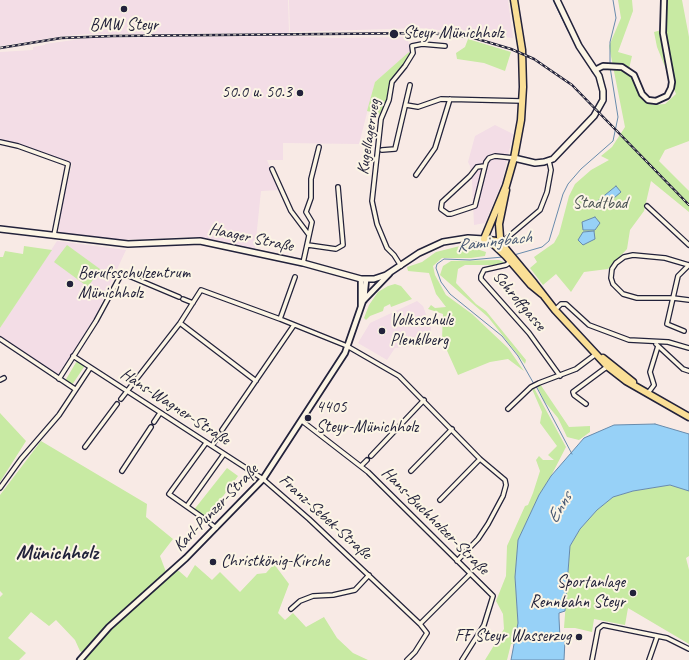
<!DOCTYPE html>
<meta charset="utf-8">
<style>
body{margin:0}
canvas{display:block;background:#f8eae5}
</style>
<canvas width="689" height="660"></canvas>
<script>
const context = document.querySelector('canvas').getContext('2d');
context.lineJoin = 'round';
function paint(path, color) {
  context.fillStyle = color;
  context.fill(path, 'evenodd');
}
function poly(rows) {
  const path = new Path2D();
  for (const r of rows) {
    path.moveTo(r[0], r[1]);
    for (let i = 2; i < r.length; i += 2) path.lineTo(r[i], r[i + 1]);
  }
  return path;
}
function trace(path, color, width, dash) {
  context.strokeStyle = color;
  context.lineWidth = width;
  context.lineCap = dash ? 'butt' : 'round';
  context.setLineDash(dash || []);
  context.stroke(path);
}
function label(font, color, halo, rows, align = 'center') {
  context.font = font + ' Caveat,sans-serif';
  context.lineWidth = 4;
  context.setLineDash([]);
  context.textBaseline = 'middle';
  context.strokeStyle = halo;
  context.fillStyle = color;
  for (const [text, x, y, turn = 0] of rows) {
    context.save();
    context.translate(x, y);
    context.rotate((+turn || 0) * Math.PI / 180);
    context.textAlign = isNaN(turn) ? turn : align;
    if (halo) context.strokeText(text, 0, 0);
    context.fillText(text, 0, 0);
    context.restore();
  }
}
paint(poly([
 [0,0,288,0,289,33,89,34,64,36,0,46],
 [289,0,508,0,513,38,421,28,290,32],
 [289,36,335,38,407,37,411,51,375,82,359,144,283,143,283,160,267,160,279,190,261,191,255,249,204,238,186,237,120,240,61,233,58,229,60,213,72,164,28,147,0,140,0,52,33,50,33,47,45,45,45,44,88,38],
 [495,125,513,134,502,182,485,223,474,225,472,181,470,166,468,162,475,136],
 [57,241,126,250,95,317,58,375,0,336,0,328],
 [417,301,423,306,431,328,431,344,395,348,387,360,358,343,370,323]
]), '#f3dde6');
paint(poly([
 [618,0,632,0,633,11,618,52,632,56,628,73,636,80,640,94,653,105,665,104,676,94,657,47,654,32,665,29,664,0,682,0,689,37,689,141,665,150,659,161,689,191,689,212,651,181,644,211,630,230,627,249,608,269,584,272,571,292,556,274,543,285,530,268,537,262,534,257,554,243,559,234,569,196,575,184,591,170,609,160,601,156,612,147,625,127,609,46,621,18],
 [468,39,511,52,505,71,484,63,457,59,456,53,465,47],
 [409,52,411,53,405,64,391,80,388,98,382,115,367,111,375,82],
 [67,245,100,269,88,287,54,262],
 [464,245,486,252,485,256,471,258,442,258,433,266,435,275,446,295,472,314,508,348,524,371,508,359,490,362,458,375,444,344,444,339,442,339,443,314,428,309,431,305,435,308,446,307,436,294,429,273,408,271,407,267,422,262,436,252],
 [24,246,52,250,0,328,0,257,3,257,5,251,23,254],
 [499,260,506,263,497,265,465,265,458,269,456,283,476,304,486,311,526,360,525,364,488,317,440,275,443,266,451,261],
 [395,284,401,286,412,299,391,307,390,304,384,307,383,311,370,316,366,320,364,318,369,305,378,292,388,286],
 [78,359,86,364,72,385,65,381],
 [540,384,569,427,590,426,590,432,579,440,567,437,558,418,544,401,537,386],
 [534,388,566,447,551,476,539,495,518,540,515,578,518,623,514,644,511,644,507,660,485,660,504,629,503,614,496,601,506,576,507,546,525,506,528,505,533,493,540,471,536,460,539,456,543,460,554,460,548,455,557,446,540,423,542,412,532,389],
 [0,413,26,441,0,482],
 [41,441,147,504,146,517,173,539,160,556,166,572,179,571,187,578,195,565,212,580,220,572,240,592,257,574,266,573,274,564,289,584,278,613,285,620,293,613,306,627,324,617,337,638,353,653,368,660,83,660,86,656,80,651,75,640,56,620,49,626,31,612,8,638,26,653,19,660,0,660,0,597,3,594,0,591,0,495],
 [227,468,238,476,207,518,193,511],
 [670,485,689,491,689,556,686,558,689,570,689,644,628,608,625,625,594,619,592,632,575,628,564,628,570,546,580,529,597,510,613,497,633,491]
]), '#c8eaa3');
const water = poly([
 [616,186,621,192,600,210,594,204,616,186],
 [595,217,600,223,595,230,583,230,582,222,595,217],
 [594,231,595,239,583,245,578,240,583,232,594,231],
 [655,424,689,434,689,491,670,485,633,491,613,497,597,510,580,529,570,546,565,611,559,613,559,618,560,638,565,640,564,660,511,660,518,623,515,577,518,540,539,495,551,476,584,438,614,425,655,424]
]);
paint(water, '#97d1f7');
trace(water, '#688bac', 1);
trace(poly([
 [553,0,568,31],
 [610,64,610,42,616,18,613,0],
 [514,255,542,247,549,241,563,194,568,184,581,169,613,141,618,117,610,67],
 [503,257,470,260,444,259,437,264,436,268,441,282,450,294,502,336,518,356,534,384],
 [536,386,572,454]
]), '#688bac', 1);
const minor = poly([
 [406,105,418,107,441,99,522,101],
 [0,142,18,146,68,164,54,235],
 [382,150,395,149,410,85],
 [484,166,477,167,470,176,442,202,441,209,448,214,451,214,475,206,486,162,489,158,495,156,514,158],
 [272,169,291,211,309,235],
 [416,175,435,148,450,99],
 [647,206,689,245],
 [508,237,540,210,547,192,551,170,549,161],
 [308,245,336,249,343,245,338,187],
 [512,261,506,265,484,270,481,276,481,279,529,333,560,376],
 [303,263,312,222,306,212,311,198,311,179,319,147],
 [689,265,665,258,633,255,624,257,616,263,612,269,611,278,613,284,623,294,637,298,673,298,689,300],
 [401,266,394,255,387,248,377,224,372,201,381,119,389,100,392,82,405,66,413,53,412,46,422,44,445,46],
 [183,299,193,303],
 [555,310,561,304,566,304,589,325,629,340,668,342,689,348],
 [280,319,295,277],
 [180,323,256,381],
 [684,331,667,324,678,276,689,265],
 [0,339,75,389],
 [656,344,683,369,689,371],
 [73,356,263,479,309,519,420,624,427,633,415,652,407,660],
 [59,379,96,321,122,273,179,297],
 [0,380,4,378],
 [648,393,654,385,650,372,658,346],
 [121,399,180,323,201,290,280,319,347,346,399,376,480,459,505,480,506,485,503,496,488,524,478,539,457,561],
 [586,404,574,395,573,392,608,366],
 [508,409,531,387,539,383,576,369,596,354],
 [302,421,368,472,493,596,484,625,462,660],
 [154,422,160,413],
 [222,430,294,325],
 [212,446,218,436],
 [85,447,117,404],
 [371,456,424,400],
 [361,466,367,460],
 [122,471,151,427],
 [411,471,452,429],
 [0,488,21,459,59,415,90,368],
 [440,500,480,459],
 [187,506,224,454],
 [206,520,169,494,206,443],
 [211,524,216,528],
 [291,609,300,601,313,596,333,595,355,590,369,575],
 [420,624,470,574],
 [592,660,598,629,603,625,667,638,689,649],
 [649,660,657,637]
]);
const tertiary = poly([
 [595,70,603,66,622,67,634,75,642,94,648,100,656,101,667,96,671,88,672,82,663,33,664,0],
 [364,300,366,280],
 [361,306,361,279],
 [80,660,109,627,186,558,263,479,345,353,363,301,389,274]
]);
const secondary = poly([
 [514,158,535,163,544,162,553,159,594,116,603,100,603,91,599,76,579,46,557,0],
 [0,229,128,244,200,241,303,263,361,279,374,279,386,275,419,253,443,242,468,238,484,239]
]);
const primary = poly([
 [514,0,522,50,523,87,521,120,514,158,506,186,484,239,489,240,506,256,531,285,542,294],
 [489,240,496,241,504,247,534,283,555,310,608,367,626,381,689,417],
 [504,247,500,237,499,224,506,190],
 [603,358,633,382]
]);
trace(minor, '#22223b', 6);
trace(tertiary, '#22223b', 8);
trace(secondary, '#22223b', 8);
trace(primary, '#22223b', 9);
trace(minor, '#fcf5e5', 3.5);
trace(tertiary, '#fcf5e5', 4.5);
trace(secondary, '#fcf5e5', 5);
trace(primary, '#fadf96', 6);
const rail = poly([
 [0,48,61,38,113,36,430,33,474,38,511,49,534,59,572,85,689,205]
]);
trace(rail, '#22223b', 2.5);
trace(rail, '#fcf5e5', 1, [3]);
for (const [x, y, r, color] of [
 [124,9,4,"#22223b"],
 [394,34,5,"#22223b"],
 [300,93,4,"#22223b"],
 [70,284,4,"#22223b"],
 [382,331,4,"#22223b"],
 [308,418,4,"#22223b"],
 [213,562,4,"#22223b"],
 [633,593,4,"#22223b"],
 [579,637,4,"#22223b"]
]) {
  const dot = new Path2D();
  dot.arc(x, y, r, 0, 2 * Math.PI);
  context.fillStyle = color;
  context.fill(dot);
  trace(dot, '#fcf5e5', 1.5);
}
label('17px', '#22223b', '#fcf5e5', [
 ["BMW Steyr",124,26,"center"],
 ["Steyr Münichholz",403,34],
 ["50.0 u. 50.3",292,93,"right"],
 ["Berufsschulzentrum",78,274],
 ["Münichholz",78,294],
 ["Volksschule",390,321],
 ["Plenklberg",390,341],
 ["4405",316,408],
 ["Steyr-Münichholz",316,428],
 ["Christkönig-Kirche",221,562],
 ["Sportanlage",625,583,"right"],
 ["Rennbahn Steyr",625,603,"right"],
 ["FF Steyr Wasserzug",571,637,"right"]
], 'left');
label('17px', '#22223b', '#fcf5e5', [
 ["Kugellagerweg",369,137,-81],
 ["Haager Straße",251,238,12],
 ["Schroffgasse",519,301,50],
 ["Hans-Wagner-Straße",175,407,33],
 ["Karl-Punzer-Straße",216,508,-46],
 ["Franz-Sebek-Straße",325,517,42],
 ["Hans-Buchholzer-Straße",435,521,45]
]);
label('17px', '#4c5455', '#fcf5e5', [
 ["Stadtbad",600,204]
]);
label('italic 18px', '#455773', '#fcf5e5', [
 ["Ramingbach",494,242,-7],
 ["Enns",560,508,-60]
]);
label('bold 21px', '#22223b', '#fcf5e5', [
 ["Münichholz",57,553]
]);
</script>
